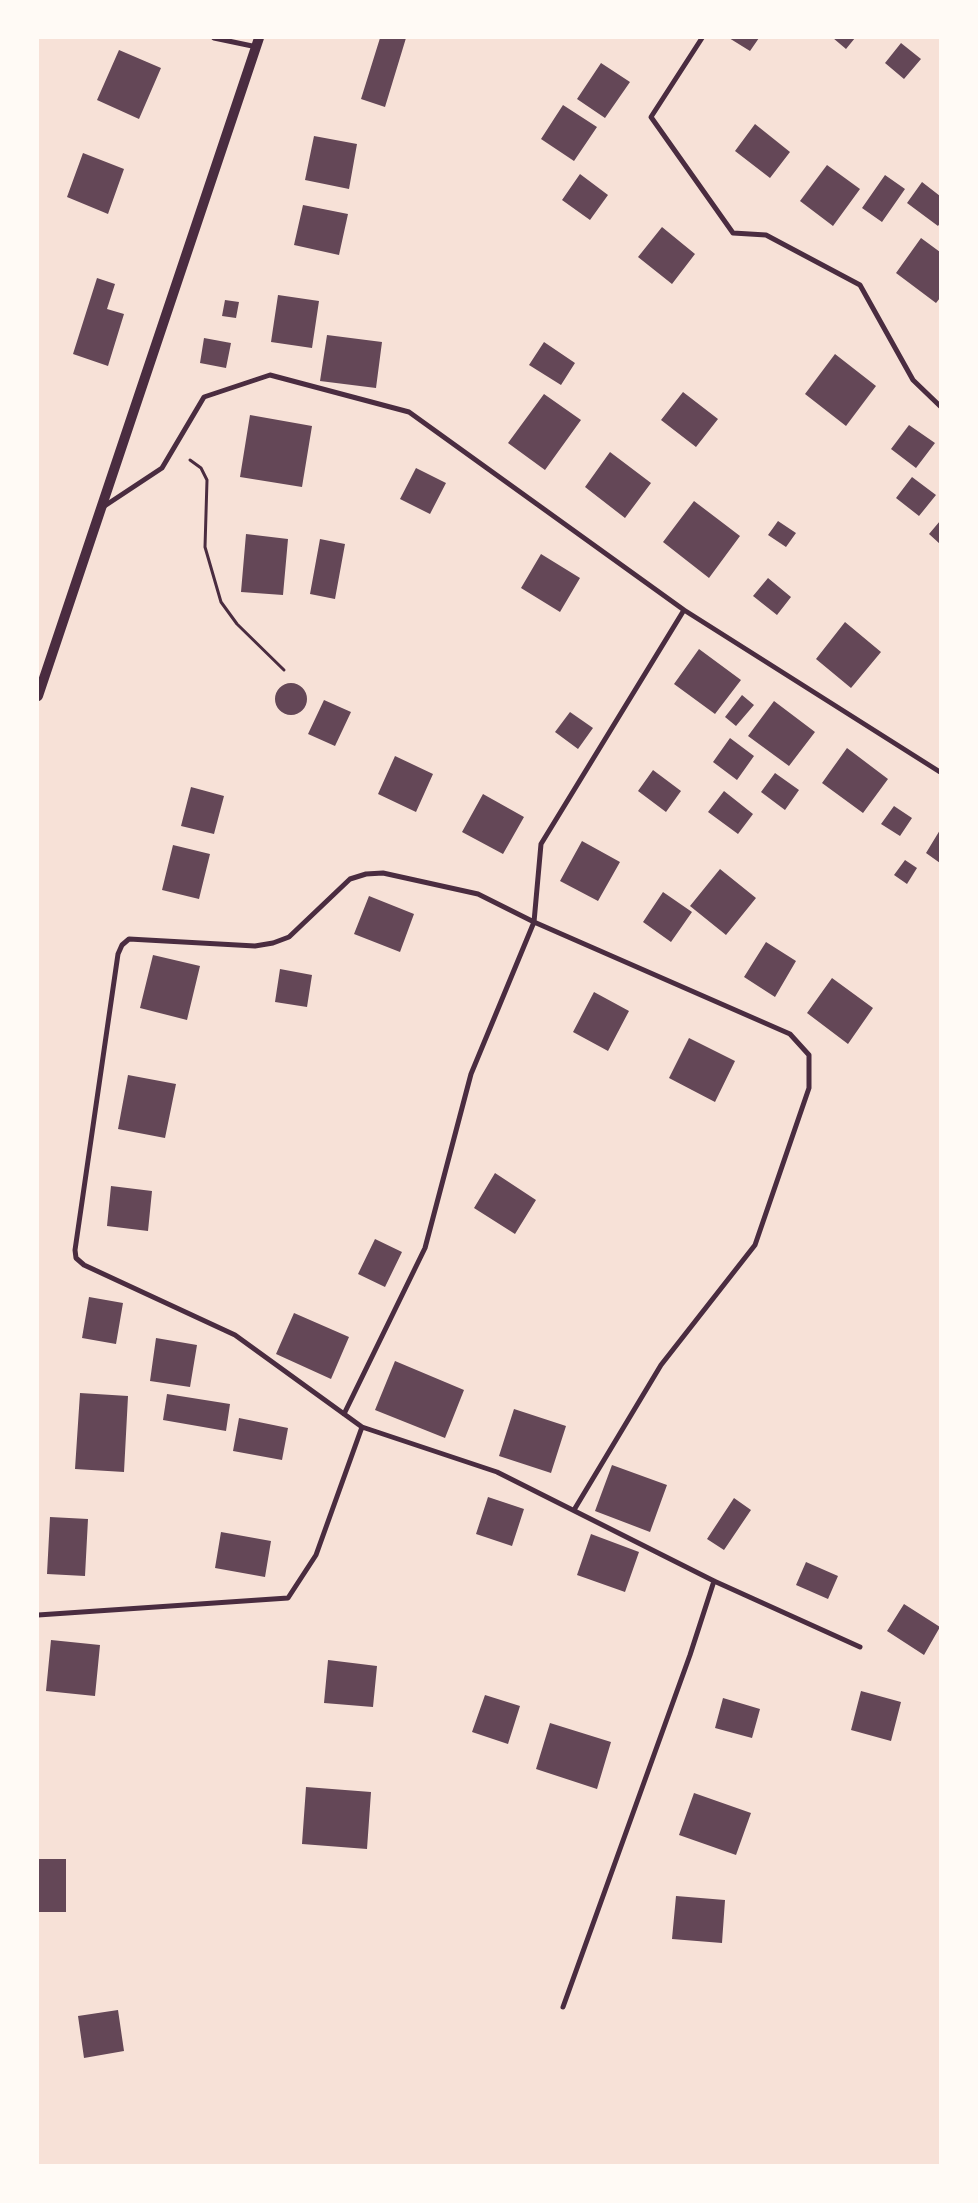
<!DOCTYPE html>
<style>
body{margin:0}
#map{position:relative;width:978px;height:2203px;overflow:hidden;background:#f7e1d7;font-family:Quicksand,sans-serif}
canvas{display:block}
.frame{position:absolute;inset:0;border:39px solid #fffaf5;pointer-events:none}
</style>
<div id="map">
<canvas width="978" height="2203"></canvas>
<div class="frame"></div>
</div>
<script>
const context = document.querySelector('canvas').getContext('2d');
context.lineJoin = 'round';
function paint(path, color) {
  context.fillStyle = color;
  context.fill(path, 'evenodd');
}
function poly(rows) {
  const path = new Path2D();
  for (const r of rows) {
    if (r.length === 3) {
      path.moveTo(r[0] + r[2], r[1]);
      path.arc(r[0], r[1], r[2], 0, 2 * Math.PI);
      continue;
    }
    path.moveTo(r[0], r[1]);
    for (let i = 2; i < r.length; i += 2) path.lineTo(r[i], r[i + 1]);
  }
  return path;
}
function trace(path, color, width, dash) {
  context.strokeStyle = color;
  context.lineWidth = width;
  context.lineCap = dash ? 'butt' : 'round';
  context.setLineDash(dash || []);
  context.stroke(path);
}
paint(poly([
 [380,38,406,38,385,107,361,99],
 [729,38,759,38,750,51],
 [833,38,855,38,846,49],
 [901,43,921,59,904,79,885,63],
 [119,50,161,68,139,119,97,100],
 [601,63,630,82,605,118,577,99],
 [563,105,597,127,574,161,541,139],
 [755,124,790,152,770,178,735,151],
 [314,136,357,144,349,189,305,180],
 [83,153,124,169,108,214,67,197],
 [827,165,860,189,833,226,800,201],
 [580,174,608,195,590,220,562,200],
 [885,175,905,189,882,222,862,208],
 [922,182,940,196,940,223,938,226,907,203],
 [303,205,348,214,339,255,294,245],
 [662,227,695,254,672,284,638,257],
 [921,238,940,252,940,298,936,303,896,273],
 [97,278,115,284,107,309,124,314,108,366,73,354],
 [278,295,319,301,312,348,271,342],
 [225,300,239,302,236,318,222,316],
 [327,335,382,342,376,388,320,381],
 [204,338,231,343,226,368,200,363],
 [544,342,575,363,561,385,529,365],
 [835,354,876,386,846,426,805,394],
 [683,392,718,419,696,447,661,420],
 [544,394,581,420,545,470,508,443],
 [250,415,312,426,302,487,240,477],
 [909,425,935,443,916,468,891,449],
 [610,452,651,483,625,518,585,487],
 [416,468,446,483,430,514,400,499],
 [912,477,936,495,919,516,896,498],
 [694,501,740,536,709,578,663,542],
 [778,521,796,533,786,547,768,535],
 [940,521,940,544,929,534],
 [246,534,288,539,283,595,241,592],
 [320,539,345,544,335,599,310,594],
 [541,554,580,578,560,612,521,588],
 [768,578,791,597,777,615,753,596],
 [845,622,881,652,851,688,816,659],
 [699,649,741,680,715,714,674,684],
 [291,699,16],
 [742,695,754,705,736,726,725,717],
 [324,700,351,712,335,746,308,734],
 [774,701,815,732,789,766,748,736],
 [570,712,593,728,578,749,555,732],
 [730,738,754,756,737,780,713,762],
 [847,748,888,779,863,813,822,783],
 [395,756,433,774,416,812,378,794],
 [653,770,681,791,666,812,638,791],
 [775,773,799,790,785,810,761,792],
 [191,787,224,796,214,834,181,826],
 [724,791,753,814,738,834,708,812],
 [483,794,524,817,503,854,462,832],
 [894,806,912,818,900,836,881,824],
 [940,830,940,863,926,853],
 [582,841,620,862,598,901,560,881],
 [173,845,210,854,199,899,162,890],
 [905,860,917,868,907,884,894,875],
 [720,869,756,898,726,935,690,906],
 [663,892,692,912,671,942,643,922],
 [369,896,414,914,400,952,354,934],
 [766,942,796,961,775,997,744,977],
 [153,955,200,966,187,1020,140,1008],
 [280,969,312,975,307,1007,275,1002],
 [832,978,873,1008,848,1044,807,1013],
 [594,992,629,1011,608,1051,573,1032],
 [689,1038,735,1061,715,1102,669,1078],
 [128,1075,176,1084,165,1138,118,1129],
 [495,1173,536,1200,515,1234,474,1208],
 [111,1186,152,1191,148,1231,107,1226],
 [375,1239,402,1252,385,1287,358,1274],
 [89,1297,123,1303,116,1344,82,1338],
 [294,1313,349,1337,331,1379,276,1354],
 [156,1338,197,1345,190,1387,150,1381],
 [395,1361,464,1390,445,1438,375,1410],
 [80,1393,128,1396,124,1472,75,1469],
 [167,1394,230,1404,226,1431,163,1420],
 [514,1409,566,1426,551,1473,499,1456],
 [239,1418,288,1428,282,1460,233,1451],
 [612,1465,667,1485,650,1532,595,1511],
 [488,1497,524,1509,512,1546,476,1534],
 [734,1498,751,1510,724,1550,707,1539],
 [50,1517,88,1519,85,1576,47,1574],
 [221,1532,271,1541,265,1577,215,1568],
 [591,1534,639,1552,625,1592,577,1575],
 [806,1562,838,1576,828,1599,796,1585],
 [904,1604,940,1627,924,1655,887,1631],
 [51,1640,100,1645,95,1696,46,1691],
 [328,1660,377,1666,373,1707,324,1703],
 [861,1691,901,1702,891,1741,851,1730],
 [485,1695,520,1706,508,1744,472,1732],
 [723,1698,760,1709,752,1738,715,1728],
 [550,1723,611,1742,597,1789,536,1769],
 [306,1787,371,1792,367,1849,302,1844],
 [694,1793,751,1813,736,1855,679,1835],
 [38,1859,66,1859,66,1912,38,1912],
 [676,1896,725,1900,722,1943,672,1939],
 [118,2010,124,2051,84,2058,78,2016]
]), '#644757');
trace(poly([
 [190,460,201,468,207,480,205,547,221,602,237,624,284,670]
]), '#4a2c40', 3);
trace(poly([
 [214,38,257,47],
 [702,38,651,117,733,233,766,235,860,285,913,380,940,406],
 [103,507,162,468,204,397,270,375,409,412,684,610,541,844,534,922,471,1074,425,1248,344,1414],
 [684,610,940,772],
 [574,1510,661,1365,755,1245,809,1088,809,1055,790,1034,534,922,478,894,383,873,366,874,350,879,289,937,273,943,255,946,129,939,122,945,118,954,75,1250,76,1258,84,1265,235,1335,362,1427,497,1472,714,1581,860,1647],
 [38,1615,288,1598,316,1555,362,1427],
 [563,2007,690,1655,714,1581]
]), '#4a2c40', 5);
trace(poly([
 [38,696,259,38]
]), '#4a2c40', 10);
</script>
